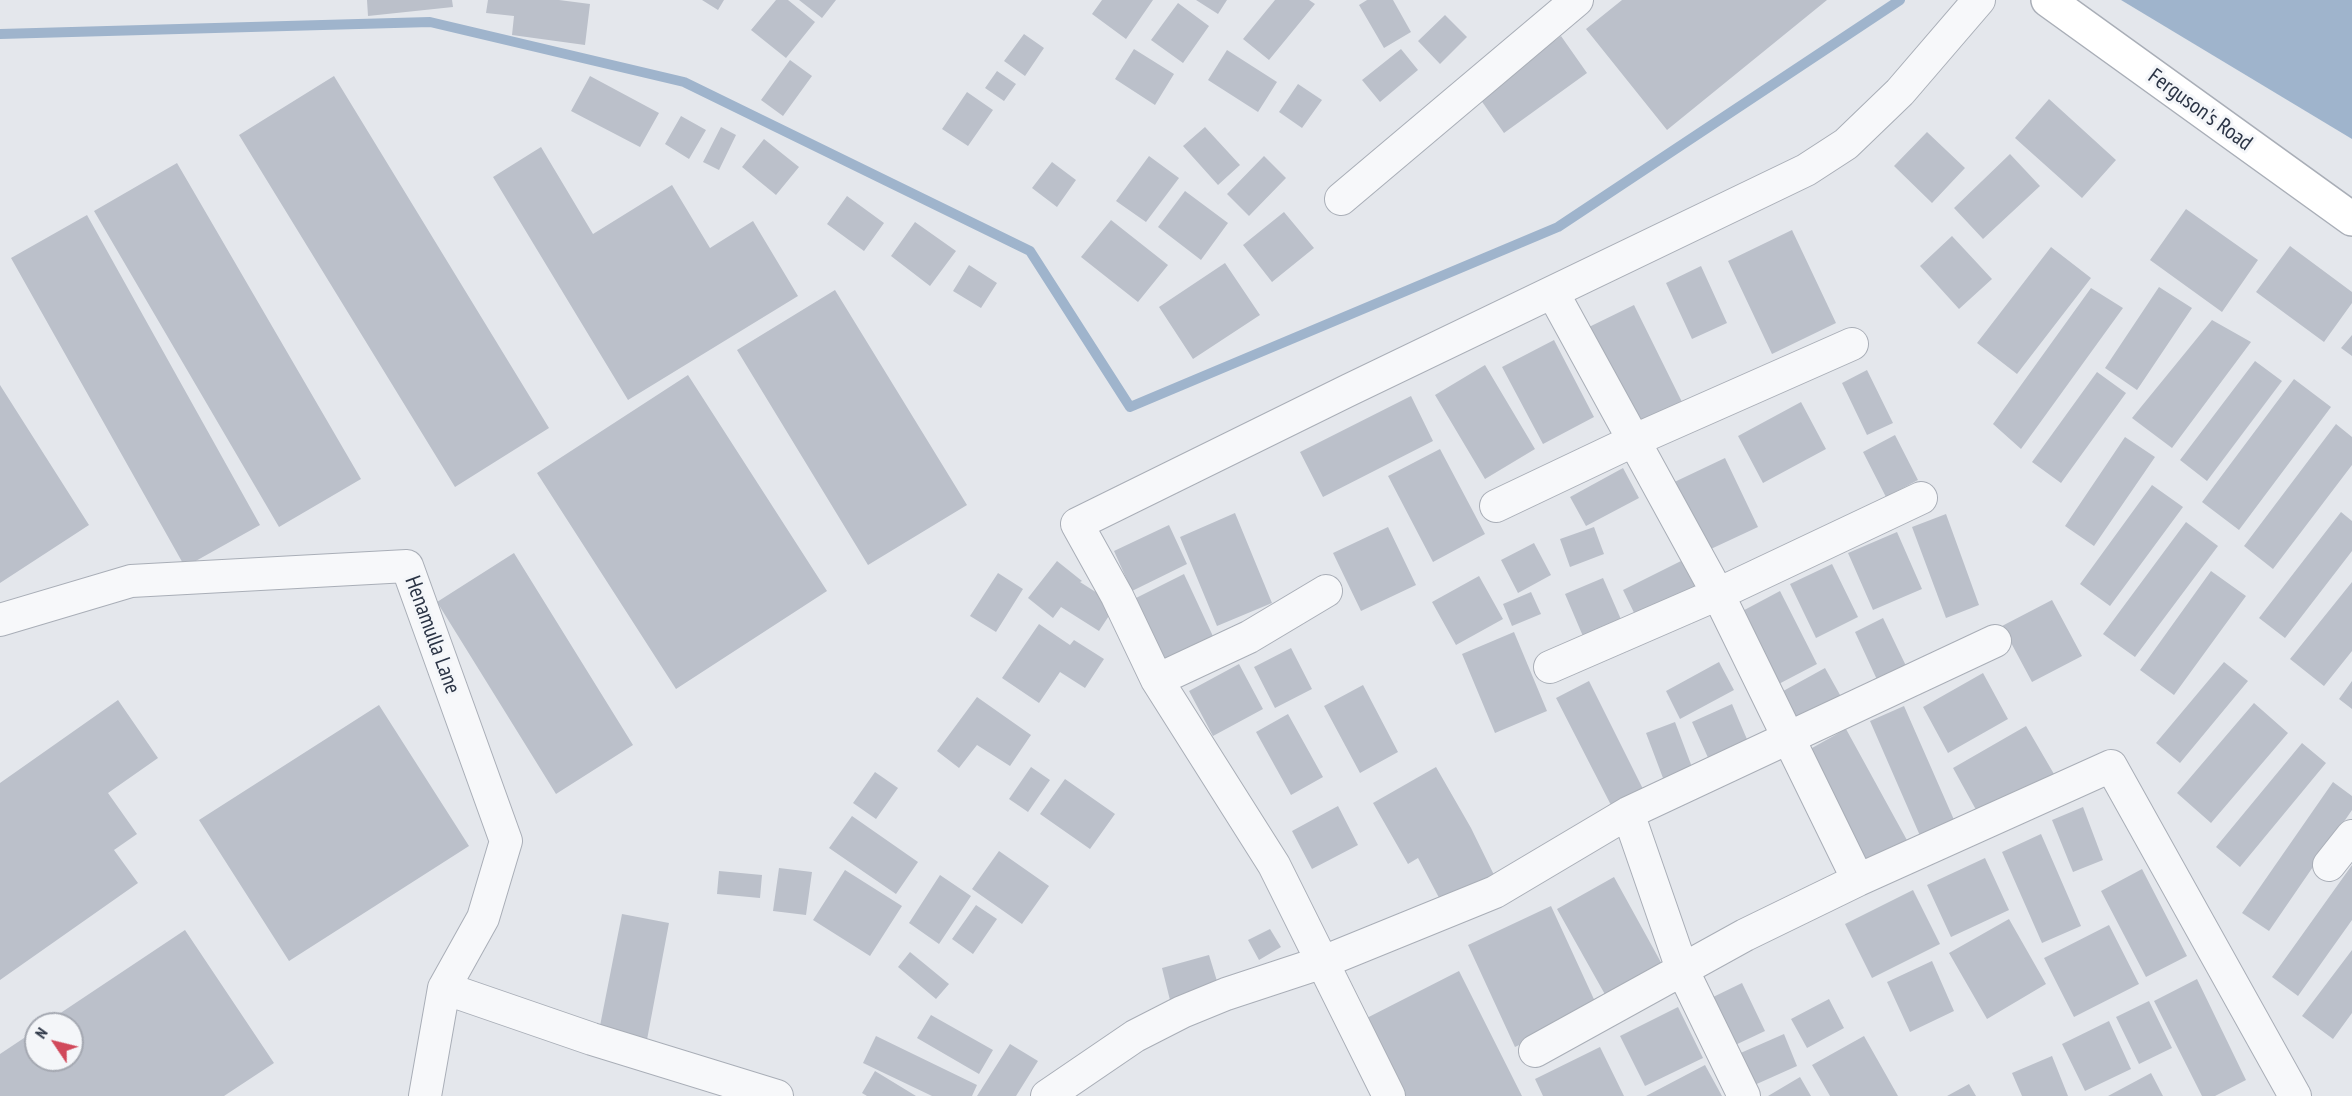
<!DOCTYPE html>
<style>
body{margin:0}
#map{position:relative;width:2352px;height:1096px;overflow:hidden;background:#e4e7ec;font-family:"PT Sans Narrow",sans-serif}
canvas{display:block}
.north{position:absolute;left:24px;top:1012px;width:60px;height:60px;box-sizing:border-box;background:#f4f6f9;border:2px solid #a4a8b1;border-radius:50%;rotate:305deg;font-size:16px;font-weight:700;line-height:24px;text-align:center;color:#2b3445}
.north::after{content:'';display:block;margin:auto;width:21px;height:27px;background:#d1495b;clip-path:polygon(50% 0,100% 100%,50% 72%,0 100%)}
</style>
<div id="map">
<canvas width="2352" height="1096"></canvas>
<div class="north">N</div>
</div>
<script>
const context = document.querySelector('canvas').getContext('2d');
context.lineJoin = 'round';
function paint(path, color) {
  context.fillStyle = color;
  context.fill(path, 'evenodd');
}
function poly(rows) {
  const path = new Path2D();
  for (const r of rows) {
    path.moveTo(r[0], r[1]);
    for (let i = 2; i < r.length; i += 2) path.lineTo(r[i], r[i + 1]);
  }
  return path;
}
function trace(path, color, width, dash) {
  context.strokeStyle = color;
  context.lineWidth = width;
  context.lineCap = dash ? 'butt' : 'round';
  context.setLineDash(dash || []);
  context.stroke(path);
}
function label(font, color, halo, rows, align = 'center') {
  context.font = font + ' "PT Sans Narrow",sans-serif';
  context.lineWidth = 6;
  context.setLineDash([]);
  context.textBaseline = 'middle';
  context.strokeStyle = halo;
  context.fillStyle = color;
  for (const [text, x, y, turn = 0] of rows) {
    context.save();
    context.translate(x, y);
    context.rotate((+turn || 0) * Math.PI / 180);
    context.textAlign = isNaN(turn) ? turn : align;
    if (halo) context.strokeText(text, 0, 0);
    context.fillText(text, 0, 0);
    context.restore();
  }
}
paint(poly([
 [2121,0,2352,0,2352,139]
]), '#9fb4cc');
trace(poly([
 [0,34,430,22,684,82,1030,251,1130,407,1558,227,1900,0]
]), '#9fb4cc', 10);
paint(poly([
 [367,0,452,0,453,7,368,16],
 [488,0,559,0,590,4,585,45,512,35,514,16,486,13],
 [702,0,724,0,718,10],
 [776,0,788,0,815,22,786,58,751,30],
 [799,0,836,0,822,18],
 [1102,0,1153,0,1126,39,1092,14],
 [1196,0,1227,0,1218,14],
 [1275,0,1309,0,1315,4,1269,60,1243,39],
 [1367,0,1393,0,1411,32,1384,48,1359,5],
 [1622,0,1827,0,1667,130,1586,29],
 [1178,3,1209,26,1183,63,1151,40],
 [1445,15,1467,37,1440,64,1418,41],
 [1024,34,1044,48,1025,76,1004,61],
 [1561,36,1587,73,1504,133,1478,96],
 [1134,49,1174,74,1155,105,1115,79],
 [1401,49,1418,70,1380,102,1362,80],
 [1227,50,1277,82,1258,112,1208,80],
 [790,60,812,76,783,116,761,100],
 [997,71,1016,84,1004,101,985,88],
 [334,76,549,428,455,487,239,135],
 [590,76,659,113,640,147,571,111],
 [1298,84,1322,100,1302,128,1279,112],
 [967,92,993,110,968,146,942,129],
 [2049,99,2116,160,2082,198,2015,138],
 [681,116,706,130,689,159,665,144],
 [721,127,736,135,719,170,703,162],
 [1205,127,1240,165,1218,185,1183,146],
 [1927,132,1965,168,1932,203,1894,166],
 [764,139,799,167,776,195,742,167],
 [541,147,593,234,672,185,710,248,753,221,798,296,628,400,493,177],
 [2010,154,2040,186,1983,239,1954,208],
 [1149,156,1179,178,1146,222,1116,201],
 [1264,156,1286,178,1249,216,1227,194],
 [1052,162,1076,180,1057,207,1032,188],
 [177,163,361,479,279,527,94,211],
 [1185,191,1228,223,1201,260,1158,227],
 [847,196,884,223,864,251,827,224],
 [2186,209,2258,260,2222,312,2150,260],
 [1284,212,1314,248,1272,282,1243,245],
 [87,215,260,525,185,567,11,258],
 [1111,220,1168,265,1138,302,1081,257],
 [915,222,956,251,930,286,891,256],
 [1792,230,1836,323,1772,354,1728,261],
 [1952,236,1992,279,1959,309,1920,266],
 [2290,246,2352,292,2352,303,2324,342,2256,292],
 [2051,247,2091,278,2017,374,1977,343],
 [1225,263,1260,315,1193,359,1159,307],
 [969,265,997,283,981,308,953,291],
 [1701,266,1727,323,1692,339,1666,283],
 [2159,287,2192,308,2137,390,2105,368],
 [2091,288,2123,308,2021,449,1993,424],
 [835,290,967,505,868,565,737,350],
 [1634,305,1683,404,1637,427,1589,327],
 [2212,320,2251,342,2172,448,2132,418],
 [2352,335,2352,356,2341,348],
 [1554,340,1594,417,1543,444,1502,367],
 [2255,361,2282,381,2207,481,2180,460],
 [1485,365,1535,449,1485,479,1435,395],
 [1867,370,1893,423,1867,435,1842,383],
 [2097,372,2126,393,2061,483,2032,462],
 [688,375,827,591,676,689,537,473],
 [2294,379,2331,407,2239,530,2202,502],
 [0,385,89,525,0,583],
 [1411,396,1433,441,1323,497,1300,452],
 [1801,402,1826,449,1763,483,1738,436],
 [2336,424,2352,437,2352,465,2273,569,2244,546],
 [1895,435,1918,480,1886,497,1863,452],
 [2125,437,2155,457,2094,546,2065,526],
 [1440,449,1485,534,1433,562,1388,476],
 [1725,458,1758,527,1698,555,1666,486],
 [1623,468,1639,498,1586,526,1570,497],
 [2152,485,2183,507,2110,606,2080,584],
 [2341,512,2352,521,2352,551,2285,638,2259,618],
 [1235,513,1272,603,1217,626,1180,537],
 [1946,514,1979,605,1946,618,1912,527],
 [2186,522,2218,546,2135,657,2103,634],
 [1169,525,1187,564,1132,591,1114,551],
 [1388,527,1416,585,1361,611,1333,553],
 [1594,527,1604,554,1570,567,1560,539],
 [1897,532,1922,589,1873,610,1848,553],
 [1534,543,1551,575,1518,593,1501,560],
 [514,553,633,745,556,794,437,602],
 [1695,554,1711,587,1639,623,1623,590],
 [1057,561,1082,581,1080,582,1116,605,1099,631,1061,607,1053,618,1028,598],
 [1832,564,1858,617,1816,638,1790,584],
 [2211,571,2246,596,2174,695,2140,670],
 [998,573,1023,589,996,632,970,616],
 [1184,574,1218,647,1164,674,1130,601],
 [1479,576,1503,619,1456,645,1432,602],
 [1603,578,1623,624,1585,641,1565,594],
 [2352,582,2352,651,2324,686,2290,659],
 [1780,591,1817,664,1773,687,1735,615],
 [1531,592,1541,614,1512,626,1503,604],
 [2052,600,2082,656,2032,682,2002,626],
 [1883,618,1908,670,1879,684,1855,632],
 [1039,624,1070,645,1074,640,1104,659,1085,688,1060,672,1039,703,1002,678],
 [1514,632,1547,711,1495,733,1462,654],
 [1291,648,1312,689,1275,708,1254,667],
 [1719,662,1734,690,1680,719,1666,691],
 [2224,662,2248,681,2180,763,2156,743],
 [1239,664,1263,709,1213,736,1189,691],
 [1825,668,1844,702,1795,729,1776,695],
 [1983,673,2008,719,1948,753,1923,707],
 [1589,681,1645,793,1613,809,1556,698],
 [2352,681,2352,709,2339,699],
 [1363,685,1398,752,1360,773,1324,706],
 [977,697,1031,735,1010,766,977,745,959,768,937,751],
 [118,700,158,758,108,793,137,834,114,850,138,883,0,980,0,783],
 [2254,703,2288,733,2211,823,2177,793],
 [1732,704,1749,744,1710,762,1692,722],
 [379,705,469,846,289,961,199,820],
 [1904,706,1955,822,1921,838,1870,721],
 [1288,714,1323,777,1291,795,1256,732],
 [1675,722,1695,775,1666,786,1646,733],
 [2026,726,2054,774,1980,817,1953,768],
 [1846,729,1908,842,1865,866,1803,753],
 [2302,743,2326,763,2240,867,2216,847],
 [1031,767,1050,780,1028,812,1009,799],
 [1436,767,1471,828,1497,881,1445,909,1418,858,1408,864,1373,803],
 [875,772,898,788,876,819,853,803],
 [1065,779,1115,814,1090,849,1040,814],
 [2333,782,2352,796,2352,810,2269,931,2242,913],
 [1338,806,1358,845,1312,869,1292,831],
 [2083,807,2103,860,2073,872,2052,820],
 [852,816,918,862,896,894,829,848],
 [2041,834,2081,926,2042,943,2002,852],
 [999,851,1049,886,1022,924,972,889],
 [1985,858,2009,910,1951,937,1927,885],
 [2352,865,2352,920,2298,996,2272,977],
 [779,868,812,872,806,915,773,911],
 [2142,869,2187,956,2146,977,2101,891],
 [845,870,902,906,870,956,813,920],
 [719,871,762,875,760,898,717,894],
 [940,875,971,896,939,944,909,923],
 [1614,877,1663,966,1607,998,1557,909],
 [1913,890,1940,944,1872,978,1845,924],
 [976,905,997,919,973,954,952,939],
 [1551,906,1598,1008,1515,1047,1468,945],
 [622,914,669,923,646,1045,598,1036],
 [2009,919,2046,984,1987,1019,1949,953],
 [2109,925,2139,984,2074,1017,2044,958],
 [1270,929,1281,947,1259,960,1248,940],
 [185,930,274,1063,224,1096,0,1096,0,1054,36,1030,36,1060,72,1060,72,1024,44,1024],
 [2352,950,2352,1013,2333,1039,2302,1016],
 [910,952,949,984,936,999,898,967],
 [1209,955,1221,994,1172,1008,1162,968],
 [1932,961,1954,1011,1910,1032,1887,982],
 [1459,971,1522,1096,1392,1096,1355,1024],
 [2197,979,2246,1080,2215,1096,2202,1096,2154,1001],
 [1742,983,1765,1031,1731,1047,1709,999],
 [1829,999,1844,1028,1807,1048,1791,1019],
 [2149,1001,2172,1048,2139,1064,2116,1017],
 [1678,1007,1703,1058,1645,1086,1620,1036],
 [931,1015,993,1050,979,1074,917,1038],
 [2109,1021,2131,1069,2085,1091,2062,1044],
 [1784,1034,1797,1066,1750,1087,1736,1055],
 [876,1036,977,1085,972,1096,932,1096,863,1063],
 [1864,1036,1898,1096,1830,1096,1812,1065],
 [1010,1044,1038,1061,1016,1096,977,1096],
 [1600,1047,1624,1096,1543,1096,1535,1079],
 [2052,1056,2068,1096,2022,1096,2012,1073],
 [1705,1065,1722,1096,1646,1096],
 [875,1071,916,1096,867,1096,862,1093],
 [2151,1073,2163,1096,2108,1096],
 [1800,1077,1811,1096,1768,1096],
 [1969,1084,1976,1096,1947,1096]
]), '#bbc0ca');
const street = poly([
 [1341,199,1577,0],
 [1553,293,1718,594,1858,880],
 [1496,506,1635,440,1852,344],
 [0,620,131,581,407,566,506,841,483,918,444,988,425,1096],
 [1550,667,1718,594,1921,498],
 [1157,680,1249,637,1326,591],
 [1628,813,1682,969,1744,1096],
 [2329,865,2352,836],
 [444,988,592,1039,777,1096],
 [1535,1051,1745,935,1858,880,2111,766,2295,1096],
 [1047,1096,1135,1036,1182,1012,1226,994,1323,962,1495,892,1628,813,1995,641],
 [1389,1096,1274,865,1157,680,1117,596,1077,524,1349,390,1806,170,1846,144,1900,92,1979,0]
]);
const secondary = poly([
 [2048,0,2352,219]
]);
trace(street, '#a9aeb7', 34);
trace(secondary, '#a9aeb7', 36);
trace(street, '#f7f8fa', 32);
trace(secondary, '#fff', 33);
label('22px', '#2b3445', '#f4f6f9', [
 ["Ferguson's Road",2200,110,36],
 ["Henamulla Lane",432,635,70]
]);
</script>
